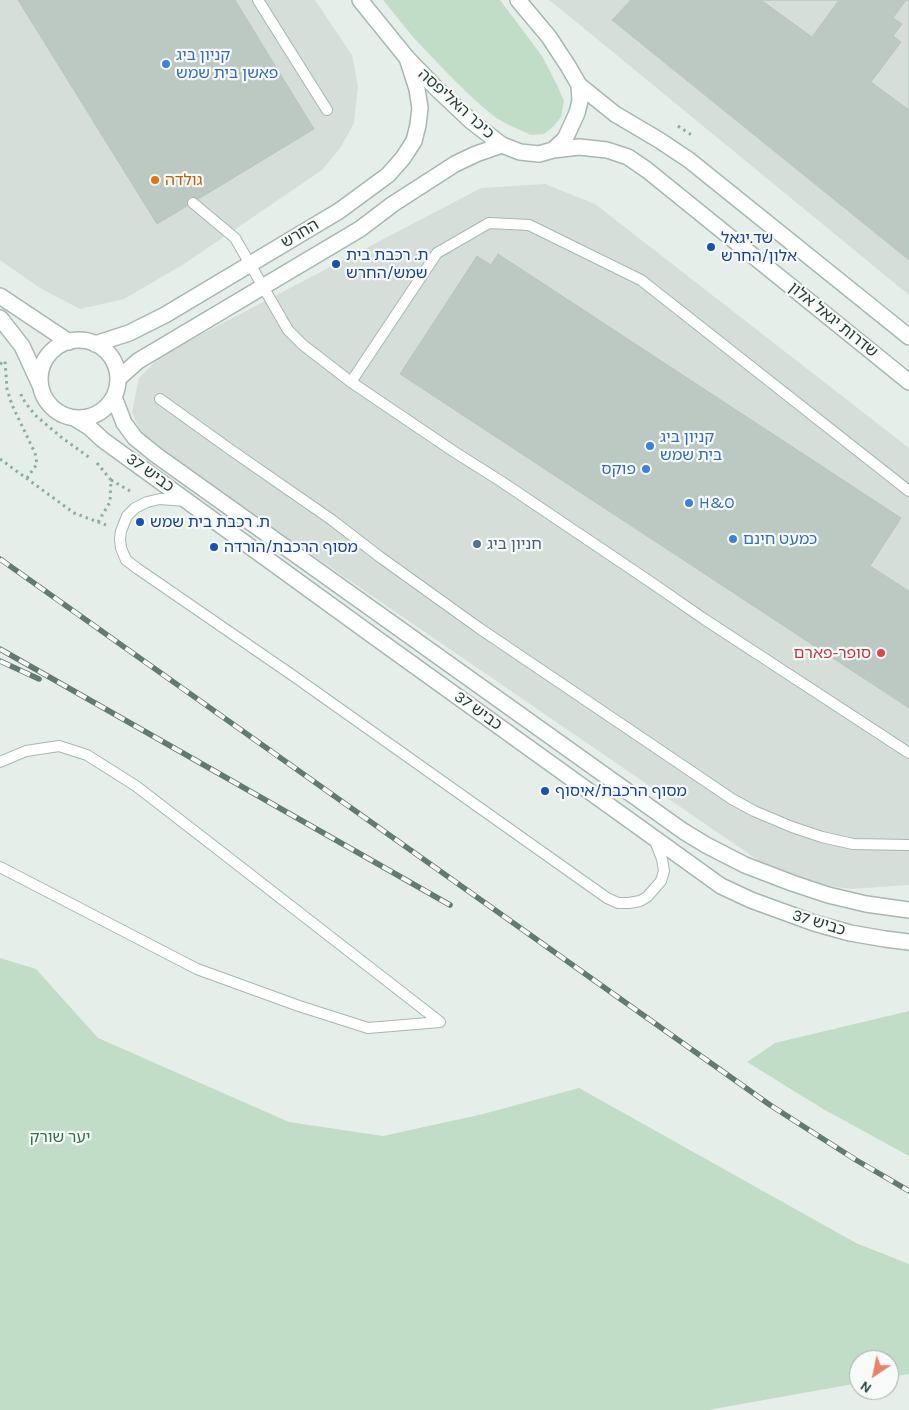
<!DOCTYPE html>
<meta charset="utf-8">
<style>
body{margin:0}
#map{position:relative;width:909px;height:1410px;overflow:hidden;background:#e6eeea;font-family:Karla,sans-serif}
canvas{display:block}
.north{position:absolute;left:849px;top:1350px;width:50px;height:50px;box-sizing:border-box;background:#f7faf8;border:1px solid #a3afab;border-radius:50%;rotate:214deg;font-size:14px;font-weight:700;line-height:20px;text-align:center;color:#263f37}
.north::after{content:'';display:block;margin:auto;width:18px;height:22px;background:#e7826b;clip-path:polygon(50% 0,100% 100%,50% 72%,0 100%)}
</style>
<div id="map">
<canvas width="909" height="1410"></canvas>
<div class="north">N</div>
</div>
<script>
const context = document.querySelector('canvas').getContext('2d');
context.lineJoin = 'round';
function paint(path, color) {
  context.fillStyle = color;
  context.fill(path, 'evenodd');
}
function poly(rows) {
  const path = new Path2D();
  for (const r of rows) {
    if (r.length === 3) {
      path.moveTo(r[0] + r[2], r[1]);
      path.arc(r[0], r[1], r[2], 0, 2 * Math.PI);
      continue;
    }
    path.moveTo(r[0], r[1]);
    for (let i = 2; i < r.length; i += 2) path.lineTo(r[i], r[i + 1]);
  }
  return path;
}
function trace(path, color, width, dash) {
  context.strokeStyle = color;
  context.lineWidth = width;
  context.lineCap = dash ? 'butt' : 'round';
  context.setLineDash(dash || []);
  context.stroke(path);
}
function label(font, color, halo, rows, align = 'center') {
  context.font = font + ' Karla,"Noto Sans Hebrew",sans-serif';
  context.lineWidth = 4.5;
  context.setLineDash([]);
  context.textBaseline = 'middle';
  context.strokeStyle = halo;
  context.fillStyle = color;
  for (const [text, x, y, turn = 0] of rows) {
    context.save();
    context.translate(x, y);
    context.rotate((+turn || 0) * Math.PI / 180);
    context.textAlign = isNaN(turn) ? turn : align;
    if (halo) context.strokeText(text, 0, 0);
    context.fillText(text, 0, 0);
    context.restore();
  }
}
paint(poly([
 [0,0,315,0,352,55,358,86,354,123,341,147,322,170,184,264,124,299,80,309,40,288,0,260],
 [549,0,909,0,909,295,569,16],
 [545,184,595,204,909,448,909,885,851,889,787,880,143,439,132,412,139,378,162,355,481,188]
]), '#d5ded9');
paint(poly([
 [383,0,500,0,542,56,557,85,564,101,561,117,554,126,544,134,531,135,509,125,496,118,477,102,452,78,413,37],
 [0,958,36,969,98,1038,289,1122,383,1136,483,1114,579,1088,856,1243,909,1264,909,1374,889,1377,889,1360,859,1360,859,1383,708,1410,0,1410],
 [909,1011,909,1156,823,1109,747,1062,775,1043]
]), '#c1ddc7');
const building = poly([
 [18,0,235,0,314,129,157,224,18,0],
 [631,0,909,0,909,260,612,20,631,0],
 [761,0,839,0,812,37,761,0],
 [906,0,909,0,909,110,871,82,901,42,893,36,902,24,893,18,906,0],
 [498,254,901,518,870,566,909,591,909,708,400,374,477,256,491,265,498,254]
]);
paint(building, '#bcc9c3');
trace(building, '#b9c7c1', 1);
const service = poly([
 [258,0,327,110],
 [193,203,235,238,288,330,303,345,351,382,453,451,502,482,652,583,704,619,909,753],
 [351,382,437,253,489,223,529,225,641,280,909,491],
 [160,399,231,450,332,520,380,557,479,628,732,799,754,811,792,827,822,837,853,844,909,845],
 [185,501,160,499,147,502,135,508,127,516,121,531,120,539,121,548,126,560,138,569,295,677,607,898,618,903,629,903,640,901,647,897,661,881,664,871,662,859,654,838],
 [0,762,26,751,59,746,87,755,136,786,202,837,440,1022,368,1028,299,1006,197,969,0,867]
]);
const minor = poly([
 [0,296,69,342],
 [0,318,22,346,40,385],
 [79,379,39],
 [95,344,129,333,165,315,339,211,388,175,403,158,414,141,418,125,420,108,417,89,407,58],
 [118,379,138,361,360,229,393,204,455,164,476,154,502,145],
 [114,397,124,423,135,438,156,455,683,831,706,845,745,865,792,883,828,895,866,904,909,910],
 [76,419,89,427,103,440,376,638,721,886,751,900,814,923,850,933,885,939,909,942]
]);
const secondary = poly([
 [360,0,407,58,435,87,471,121,502,145,520,152,539,154,553,150,565,139,577,113,580,101,579,85,568,66,549,37,518,0],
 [579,85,615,114,659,140,689,160,909,337],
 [553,150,579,147,607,150,628,157,647,170,909,382]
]);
trace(service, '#a9b6b1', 12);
trace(minor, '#a9b6b1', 18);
trace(secondary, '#a6b9b1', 18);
trace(poly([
 [678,126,693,136],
 [0,364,5,361,7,389,12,405,35,453,37,464,27,478],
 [21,394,22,398,35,415,61,437,90,458],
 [0,459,74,513,106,525],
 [97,463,111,480,110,502,98,522],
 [111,480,130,491]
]), '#89afa1', 3, [2.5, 4]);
trace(service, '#fff', 10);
trace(minor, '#fff', 15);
trace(secondary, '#fff', 15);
const rail = poly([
 [0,559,770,1105,856,1160,909,1191],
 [0,649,450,905],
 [0,661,39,679]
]);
trace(rail, '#617a72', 5.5);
trace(rail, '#f7faf8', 4, [11]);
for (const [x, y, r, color] of [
 [166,64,5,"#3f7fe0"],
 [155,180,5,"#e8710a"],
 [711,247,5,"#1a4fb4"],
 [336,264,5,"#1a4fb4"],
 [650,446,5,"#3f7fe0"],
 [646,469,5,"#3f7fe0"],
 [689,503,5,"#3f7fe0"],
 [140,522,5,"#1a4fb4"],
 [733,539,5,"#3f7fe0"],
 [477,544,5,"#5c6f8a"],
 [214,547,5,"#1a4fb4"],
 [881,653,5,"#e0444e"],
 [545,791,5,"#1a4fb4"]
]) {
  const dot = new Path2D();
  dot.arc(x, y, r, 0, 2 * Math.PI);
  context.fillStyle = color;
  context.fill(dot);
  trace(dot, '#f7faf8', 2);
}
label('16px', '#366cbe', '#f7faf8', [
 ["קניון ביג",176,55],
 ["פאשן בית שמש",176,73],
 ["קניון ביג",660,437],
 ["בית שמש",660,455],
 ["פוקס",636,469,"right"],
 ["H&O",699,503],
 ["כמעט חינם",743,539]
], 'left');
label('16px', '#263f37', '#f7faf8', [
 ["כיכר האליפסה",456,104,42],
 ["החרש",300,234,-31],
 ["שדרות יגאל אלון",833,320,39],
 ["כביש 37",150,473,36],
 ["כביש 37",478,711,36],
 ["כביש 37",819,923,17]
]);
label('16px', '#c56008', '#f7faf8', [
 ["גולדה",165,180]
], 'left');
label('16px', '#164399', '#f7faf8', [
 ["שד.יגאל",721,238],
 ["אלון/החרש",721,256],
 ["ת. רכבת בית",346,255],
 ["שמש/החרש",346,273],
 ["ת. רכבת בית שמש",150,522],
 ["מסוף הרכבת/הורדה",224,547],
 ["מסוף הרכבת/איסוף",555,791]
], 'left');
label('16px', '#4e5e75', '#f7faf8', [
 ["חניון ביג",487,544]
], 'left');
label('16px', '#be3a42', '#f7faf8', [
 ["סופר-פארם",871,653]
], 'right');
label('16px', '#337348', '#f7faf8', [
 ["יער שורק",60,1137]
]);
</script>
